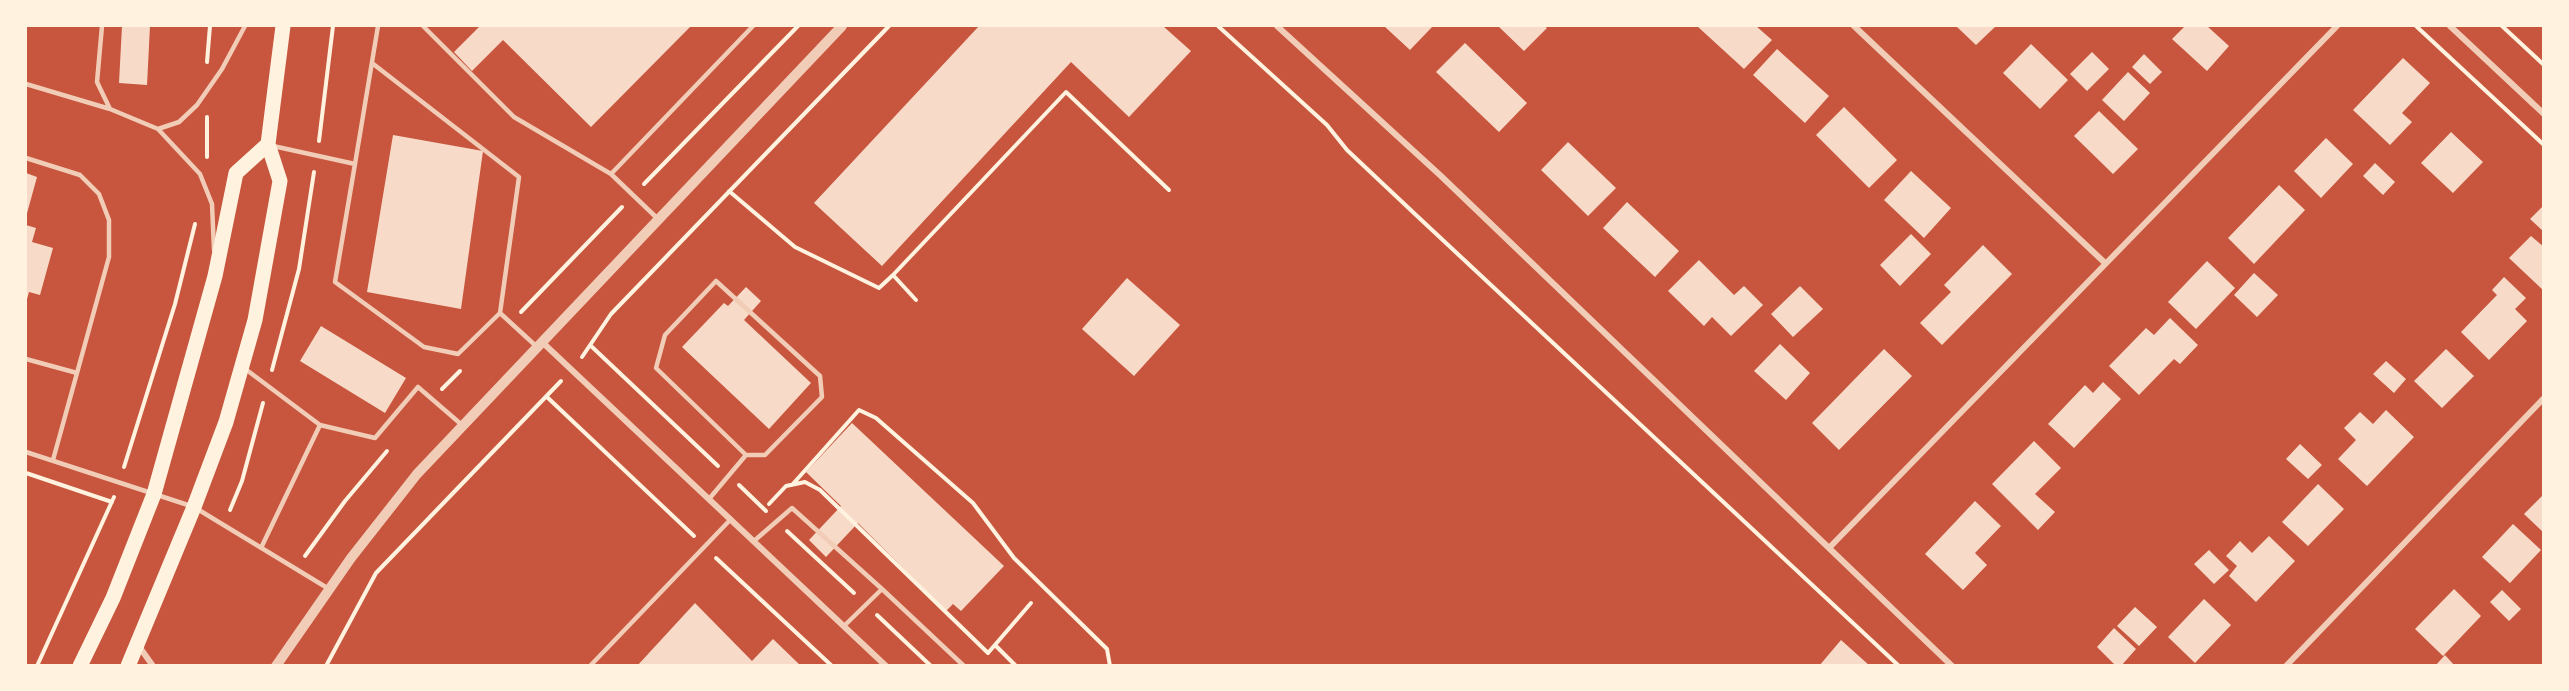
<!DOCTYPE html>
<style>
body{margin:0}
#map{position:relative;width:2569px;height:691px;overflow:hidden;background:#c8553d;font-family:Mulish,sans-serif}
canvas{display:block}
.frame{position:absolute;inset:0;border:27px solid #fff3e0;pointer-events:none}
</style>
<div id="map">
<canvas width="2569" height="691"></canvas>
<div class="frame"></div>
</div>
<script>
const context = document.querySelector('canvas').getContext('2d');
context.lineJoin = 'round';
function paint(path, color) {
  context.fillStyle = color;
  context.fill(path, 'evenodd');
}
function poly(rows) {
  const path = new Path2D();
  for (const r of rows) {
    path.moveTo(r[0], r[1]);
    for (let i = 2; i < r.length; i += 2) path.lineTo(r[i], r[i + 1]);
  }
  return path;
}
function trace(path, color, width, dash) {
  context.strokeStyle = color;
  context.lineWidth = width;
  context.lineCap = dash ? 'butt' : 'round';
  context.setLineDash(dash || []);
  context.stroke(path);
}
paint(poly([
 [122,26,150,26,147,85,119,83],
 [480,26,691,26,591,127,503,40,472,71,454,52],
 [979,26,1163,26,1191,51,1129,117,1071,62,882,266,814,203],
 [1384,26,1433,26,1410,50],
 [1498,26,1544,26,1547,28,1524,51],
 [1697,26,1756,26,1772,40,1744,69],
 [1956,26,1996,26,1976,45],
 [2185,26,2207,26,2229,46,2207,71,2172,39],
 [1465,43,1527,103,1499,132,1436,72],
 [2031,44,2068,80,2040,109,2003,73],
 [1777,49,1829,96,1805,123,1753,75],
 [2092,52,2109,69,2087,91,2070,74],
 [2144,54,2162,72,2150,84,2132,67],
 [2403,58,2430,83,2402,113,2412,122,2390,145,2353,110],
 [2128,72,2150,93,2124,121,2102,100],
 [1844,107,1897,160,1869,188,1816,135],
 [2099,111,2138,149,2113,174,2074,136],
 [2451,132,2483,162,2453,193,2421,163],
 [393,135,483,151,461,309,367,292],
 [2326,138,2353,164,2321,198,2294,171],
 [1568,142,1616,188,1588,216,1541,170],
 [2375,163,2395,182,2383,195,2363,176],
 [1911,171,1951,208,1924,238,1884,200],
 [26,173,37,177,26,217],
 [2279,185,2305,210,2254,264,2228,238],
 [1627,202,1679,251,1655,277,1603,228],
 [2544,205,2544,232,2530,219],
 [26,225,36,228,32,242,53,248,40,295,29,292,26,303],
 [1911,234,1931,254,1900,286,1880,265],
 [2531,236,2544,247,2544,291,2509,258],
 [1983,245,2012,274,1942,345,1920,323,1951,292,1944,285],
 [1699,260,1734,295,1744,286,1763,305,1731,336,1712,317,1704,326,1668,291],
 [2207,261,2235,288,2196,329,2168,302],
 [2254,273,2278,295,2257,317,2234,295],
 [2504,277,2526,298,2515,309,2527,321,2489,360,2461,332,2497,295,2492,290],
 [1127,278,1180,325,1134,376,1082,329],
 [1800,286,1823,309,1793,337,1771,314],
 [746,287,761,301,744,320,811,383,769,429,682,347,724,303,728,306],
 [2170,318,2198,345,2180,364,2174,359,2139,395,2109,366,2146,328,2154,335],
 [321,326,406,378,385,413,300,361],
 [1780,344,1810,373,1786,400,1754,371],
 [1884,349,1912,376,1839,450,1812,423],
 [2446,349,2474,376,2442,408,2414,381],
 [2386,361,2406,379,2394,393,2373,374],
 [2103,382,2121,399,2074,448,2048,424,2085,385,2093,393],
 [2386,410,2414,437,2367,486,2338,459,2356,440,2344,428,2360,412,2373,424],
 [852,423,1004,566,961,611,953,604,946,611,858,523,826,557,809,540,841,506,806,472],
 [2034,441,2061,468,2035,494,2055,512,2038,530,1992,484],
 [2300,444,2322,465,2308,479,2286,459],
 [2318,484,2344,509,2308,546,2282,522],
 [2544,494,2544,533,2524,514],
 [1975,501,2001,526,1975,553,1987,565,1963,590,1925,554],
 [2513,524,2541,550,2510,583,2482,557],
 [2269,536,2295,561,2256,602,2229,576,2237,566,2226,556,2240,541,2252,553],
 [2209,550,2229,570,2214,584,2194,564],
 [2454,589,2481,616,2443,656,2415,629],
 [2502,590,2521,609,2509,621,2490,602],
 [2204,599,2231,625,2195,663,2168,637],
 [695,603,752,661,773,639,801,666,637,666],
 [2135,607,2157,627,2139,646,2117,626],
 [2114,628,2136,649,2121,666,2116,666,2097,647],
 [1841,640,1870,666,1819,666],
 [2445,655,2455,666,2435,666]
]), '#f7dbc8');
trace(poly([
 [1218,26,1327,125,1347,150,1416,215,1899,666],
 [2416,26,2544,145],
 [2502,26,2544,65],
 [207,62,210,26],
 [207,117,207,157],
 [319,141,333,26],
 [644,184,798,26],
 [729,191,795,247,879,288,893,275,916,300],
 [893,275,1066,92,1169,190],
 [521,312,622,207],
 [590,345,718,466],
 [582,357,611,314,889,26],
 [272,370,299,269,314,172],
 [442,389,460,371],
 [547,397,694,536],
 [124,467,175,304,195,224],
 [26,473,112,502],
 [739,485,766,511],
 [792,485,859,410,876,418,973,503,1014,558,1107,649,1110,666],
 [769,504,786,486,805,482,820,490,988,653,1031,603],
 [230,510,242,481,263,403],
 [787,531,854,593],
 [305,556,345,501,387,451],
 [716,558,832,666],
 [877,615,931,666],
 [995,645,1016,666],
 [37,666,114,497],
 [326,666,376,573,561,381]
]), '#fff3e0', 4);
trace(poly([
 [102,26,97,82,110,109,158,129],
 [423,26,514,117,611,174,658,219],
 [26,84,110,109],
 [273,146,355,164,335,282,424,347,458,354,500,313,519,177,372,63],
 [26,158,80,175,99,194,109,220,109,257,53,460],
 [355,164,378,26],
 [611,174,753,26],
 [214,250,212,204,200,174,158,129,179,122,197,105,222,69,245,26],
 [500,313,536,346],
 [26,359,77,373],
 [244,368,320,425,375,438,418,387,462,425],
 [26,452,194,507,329,589],
 [709,499,746,455,765,455,822,397,820,376,716,281,665,335,656,368,746,455],
 [754,541,792,508,882,589],
 [261,548,320,425],
 [844,626,882,589,964,666],
 [590,666,731,519]
]), '#f1ccb7', 4.5);
trace(poly([
 [1277,26,1441,176,1952,666],
 [1854,26,2105,263],
 [2450,26,2544,114],
 [541,341,886,666],
 [1829,548,2337,26],
 [138,645,153,666],
 [2286,666,2544,398]
]), '#f1ccb7', 6);
trace(poly([
 [276,666,351,558,417,474,842,26]
]), '#f1ccb7', 10);
trace(poly([
 [80,666,113,598,154,494,215,276,236,173,268,144],
 [128,666,194,507,226,422,255,320,280,181,268,144,283,26]
]), '#fff3e0', 15);
</script>
